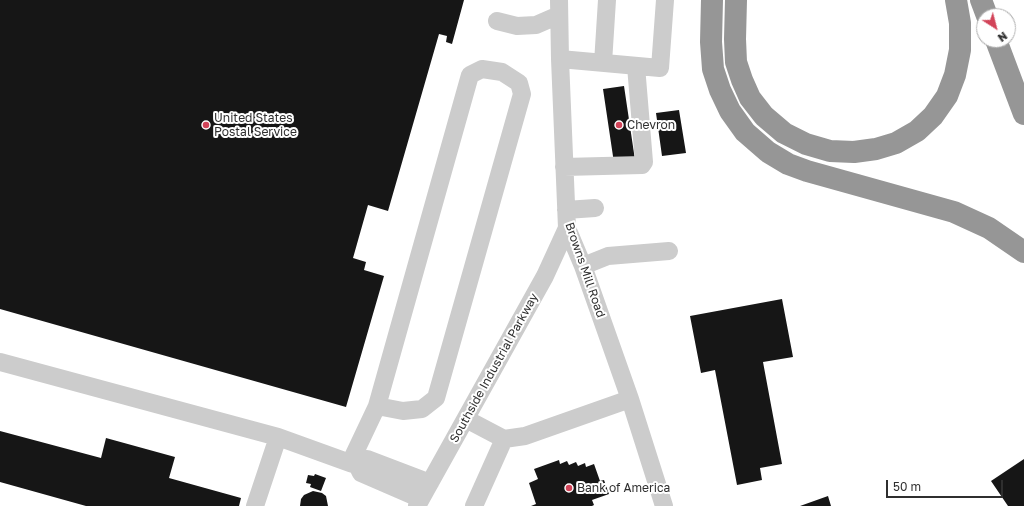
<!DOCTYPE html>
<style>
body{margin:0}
#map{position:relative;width:1024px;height:506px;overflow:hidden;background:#fff;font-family:"Golos Text",sans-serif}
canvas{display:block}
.north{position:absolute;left:976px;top:8px;width:40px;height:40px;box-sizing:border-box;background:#fff;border:1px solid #acacac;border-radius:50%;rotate:144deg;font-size:11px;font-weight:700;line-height:16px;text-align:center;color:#2f2f2f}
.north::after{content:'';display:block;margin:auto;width:14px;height:18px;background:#d24459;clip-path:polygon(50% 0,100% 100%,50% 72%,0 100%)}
.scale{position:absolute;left:886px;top:480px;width:117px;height:18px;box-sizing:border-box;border:2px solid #2f2f2f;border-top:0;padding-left:5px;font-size:12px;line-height:14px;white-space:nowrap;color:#2f2f2f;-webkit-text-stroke:3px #fff;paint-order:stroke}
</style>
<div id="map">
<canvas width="1024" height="506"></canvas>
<div class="north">N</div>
<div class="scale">50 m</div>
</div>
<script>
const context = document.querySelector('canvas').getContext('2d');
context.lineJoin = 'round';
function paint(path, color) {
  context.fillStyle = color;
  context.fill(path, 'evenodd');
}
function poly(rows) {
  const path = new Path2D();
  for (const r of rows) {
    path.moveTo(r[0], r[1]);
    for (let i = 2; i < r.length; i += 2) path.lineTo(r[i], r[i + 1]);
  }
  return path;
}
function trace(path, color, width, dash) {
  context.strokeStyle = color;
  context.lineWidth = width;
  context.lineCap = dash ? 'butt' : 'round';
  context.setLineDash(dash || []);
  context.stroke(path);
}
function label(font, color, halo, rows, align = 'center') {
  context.font = font + ' "Golos Text",sans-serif';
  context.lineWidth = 4;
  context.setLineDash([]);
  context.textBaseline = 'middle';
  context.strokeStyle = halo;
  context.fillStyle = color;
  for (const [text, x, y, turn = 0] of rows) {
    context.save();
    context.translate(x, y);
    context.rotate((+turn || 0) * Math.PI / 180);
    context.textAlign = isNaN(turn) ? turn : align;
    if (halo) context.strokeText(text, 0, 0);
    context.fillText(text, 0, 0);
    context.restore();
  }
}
paint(poly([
 [0,0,464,0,452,44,446,42,447,36,439,34,388,211,368,205,353,258,366,262,364,270,384,276,346,407,0,309],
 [624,86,635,160,614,163,603,89],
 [679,110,686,153,662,156,656,113],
 [782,299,793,357,763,362,782,464,760,468,762,480,737,485,715,370,701,373,690,316],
 [0,431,101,458,106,438,175,457,169,478,241,498,239,506,86,506,0,482],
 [1024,459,1024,506,1008,506,991,481],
 [559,460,560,464,567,461,569,465,576,462,578,466,585,463,586,467,594,464,600,481,604,480,609,494,592,500,594,505,592,506,531,506,536,504,529,483,538,479,534,469],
 [315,474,326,478,321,491,310,487,311,484,306,483,308,475,314,476],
 [313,491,322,493,326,496,328,506,300,506,301,499,304,495],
 [828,496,831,506,800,506]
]), '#161616');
trace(poly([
 [559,0,560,59,567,228,583,266,630,399,664,506],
 [497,21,517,26,536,25,559,15],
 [560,59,660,68,665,0],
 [603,63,607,0],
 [564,167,642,165,644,162,636,66],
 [566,210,595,208],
 [583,266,608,256,669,251],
 [0,362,278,437,350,463,377,406,470,75,482,69,502,72,519,83,522,94,436,398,422,409,403,411,377,406],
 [466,419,504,439],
 [350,463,357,465,361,473,421,499],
 [357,465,367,459,430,483],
 [255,506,278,437],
 [417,506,545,276,567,228],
 [474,506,504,439,525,436,630,399]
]), '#ccc', 18);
trace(poly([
 [712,0,711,42,713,69,720,90,730,111,745,132,768,152,788,164,807,171,954,212,989,228,1024,252],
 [736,0,735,39,736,62,742,80,750,98,764,116,784,133,806,144,830,151,854,152,876,149,896,143,917,131,933,116,947,96,955,75,960,50,960,23,956,0],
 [981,0,987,16],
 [996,40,1024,114]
]), '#969696', 22);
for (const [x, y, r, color] of [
 [206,125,4,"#d24459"],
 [619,125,4,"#d24459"],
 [569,488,4,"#d24459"]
]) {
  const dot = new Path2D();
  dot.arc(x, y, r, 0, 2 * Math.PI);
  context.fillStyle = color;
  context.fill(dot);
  trace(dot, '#fff', 1.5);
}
label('12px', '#2f2f2f', '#fff', [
 ["United States",214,118],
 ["Postal Service",214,132],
 ["Chevron",627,125],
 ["Bank of America",577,488]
], 'left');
label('12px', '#2f2f2f', '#fff', [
 ["Browns Mill Road",585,270,71],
 ["Southside Industrial Parkway",494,368,-61]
]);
</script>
